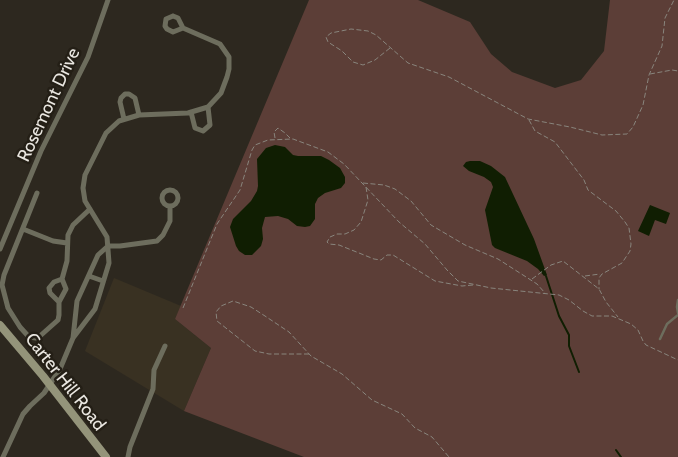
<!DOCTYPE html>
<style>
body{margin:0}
canvas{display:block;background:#2d281f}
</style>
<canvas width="678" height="457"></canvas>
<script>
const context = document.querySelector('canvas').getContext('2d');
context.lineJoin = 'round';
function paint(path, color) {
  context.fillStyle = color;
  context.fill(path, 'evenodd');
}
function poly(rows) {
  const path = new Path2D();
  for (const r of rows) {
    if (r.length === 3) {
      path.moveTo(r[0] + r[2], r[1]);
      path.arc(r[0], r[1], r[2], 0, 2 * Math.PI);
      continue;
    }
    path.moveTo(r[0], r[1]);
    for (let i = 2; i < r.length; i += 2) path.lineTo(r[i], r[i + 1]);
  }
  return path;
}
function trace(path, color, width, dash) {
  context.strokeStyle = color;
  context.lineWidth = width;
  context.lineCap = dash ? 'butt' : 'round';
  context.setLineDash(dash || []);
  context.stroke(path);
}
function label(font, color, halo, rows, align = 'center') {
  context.font = font + ' Cabin,sans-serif';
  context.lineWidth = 5;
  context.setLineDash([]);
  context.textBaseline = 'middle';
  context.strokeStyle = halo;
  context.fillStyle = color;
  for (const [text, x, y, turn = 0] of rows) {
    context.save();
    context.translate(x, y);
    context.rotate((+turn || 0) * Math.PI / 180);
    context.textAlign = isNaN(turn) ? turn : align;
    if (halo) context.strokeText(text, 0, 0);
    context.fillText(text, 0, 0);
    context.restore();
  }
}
paint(poly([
 [114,278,181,306,175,319,211,348,184,411,85,351]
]), '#393122');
paint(poly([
 [309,0,418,0,470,22,491,54,512,72,555,88,581,80,604,51,610,0,678,0,678,457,304,457,184,411,211,348,175,319]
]), '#5c3e37');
paint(poly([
 [275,145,285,147,293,155,298,156,321,156,329,160,340,168,345,177,345,183,341,188,325,193,318,198,315,204,315,219,310,226,305,227,297,226,288,219,278,216,265,217,262,228,263,239,261,246,252,255,245,255,239,251,236,246,230,227,233,219,251,201,257,191,258,186,257,159,266,148],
 [470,161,480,161,491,166,505,177,534,239,547,275,544,276,538,269,527,261,495,248,492,245,485,210,493,187,491,182,484,177,469,171,463,166,466,162],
 [650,205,670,213,666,224,655,220,649,236,638,231]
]), '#101e02');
trace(poly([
 [546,276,559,316,569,335,569,346,579,372],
 [616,450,621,457]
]), '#101e02', 2);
trace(poly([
 [390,48,375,60,363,65,353,62,342,51,328,42,326,37,331,33,351,29,368,31,376,35,408,63,449,77,528,119,570,127,602,135,627,134,633,127,643,105,649,75,662,46,665,18,674,0],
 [650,74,672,70,678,71],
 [529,120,535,131,555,142,584,180,588,190,616,211,625,222,629,228,631,244,630,251,622,263,602,274,599,278,599,289],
 [275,138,274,132,278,128,285,133,290,138],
 [363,183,384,185,395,189,411,201,431,225,465,245,498,259,537,284,545,293],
 [366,187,368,200,361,222,354,230,345,234,337,234,330,237,327,242,329,244,339,245,374,259,381,260,387,255,393,255,435,281,462,286,473,285],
 [585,276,600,274],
 [532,279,551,265,563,261,599,289,606,302,618,317],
 [183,308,217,224,240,190,252,150,255,145,268,140,293,139,328,152,344,164,399,222,425,244,447,270,458,281,491,288,559,295,569,300,583,311,592,316,612,316,631,324,638,330,643,341,646,345,678,360],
 [309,354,269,354,255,351,217,321,216,312,221,306,233,301,251,307,265,316,289,332,311,356,342,374,372,400,402,414,415,428,432,437,449,457]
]), '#89857d', 1, [5, 2.5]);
trace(poly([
 [678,300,677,307,678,313],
 [660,339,667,324,678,315]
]), '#6d6d5d', 2.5);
trace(poly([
 [173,16,178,18,183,28,173,32,167,29,165,26,166,19,173,16],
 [191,112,195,128,203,131,210,125,208,107],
 [124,119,120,102,121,98,125,94,129,94,135,98,139,115],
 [170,198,8],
 [37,193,4,275,2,285,8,308,20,327,29,337,36,338,40,336,58,320,59,315,59,302,50,293,49,288,54,282,62,279],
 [23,229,53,241,67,243],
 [0,249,41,151,88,57,108,0],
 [89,276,103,281],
 [59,302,66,289,62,279,67,261,68,235,73,225,90,209],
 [73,338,95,309,109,263,107,237,85,201,83,188,85,175,106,133,119,121,139,115,188,113,208,107,221,93,227,77,229,69,229,57,220,44,183,28],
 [3,457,23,414,30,406,44,393,60,369,73,338,77,301,98,255,108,246,120,246,157,241,163,235,170,221,170,206],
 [128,457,130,447,153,389,154,370,165,346]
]), '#6d6d5d', 5);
trace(poly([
 [0,325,43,376,106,457]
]), '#94947a', 8);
label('18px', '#eae7e1', '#241f16', [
 ["Rosemont Drive",49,105,-65],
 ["Carter Hill Road",65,382,52]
]);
</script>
